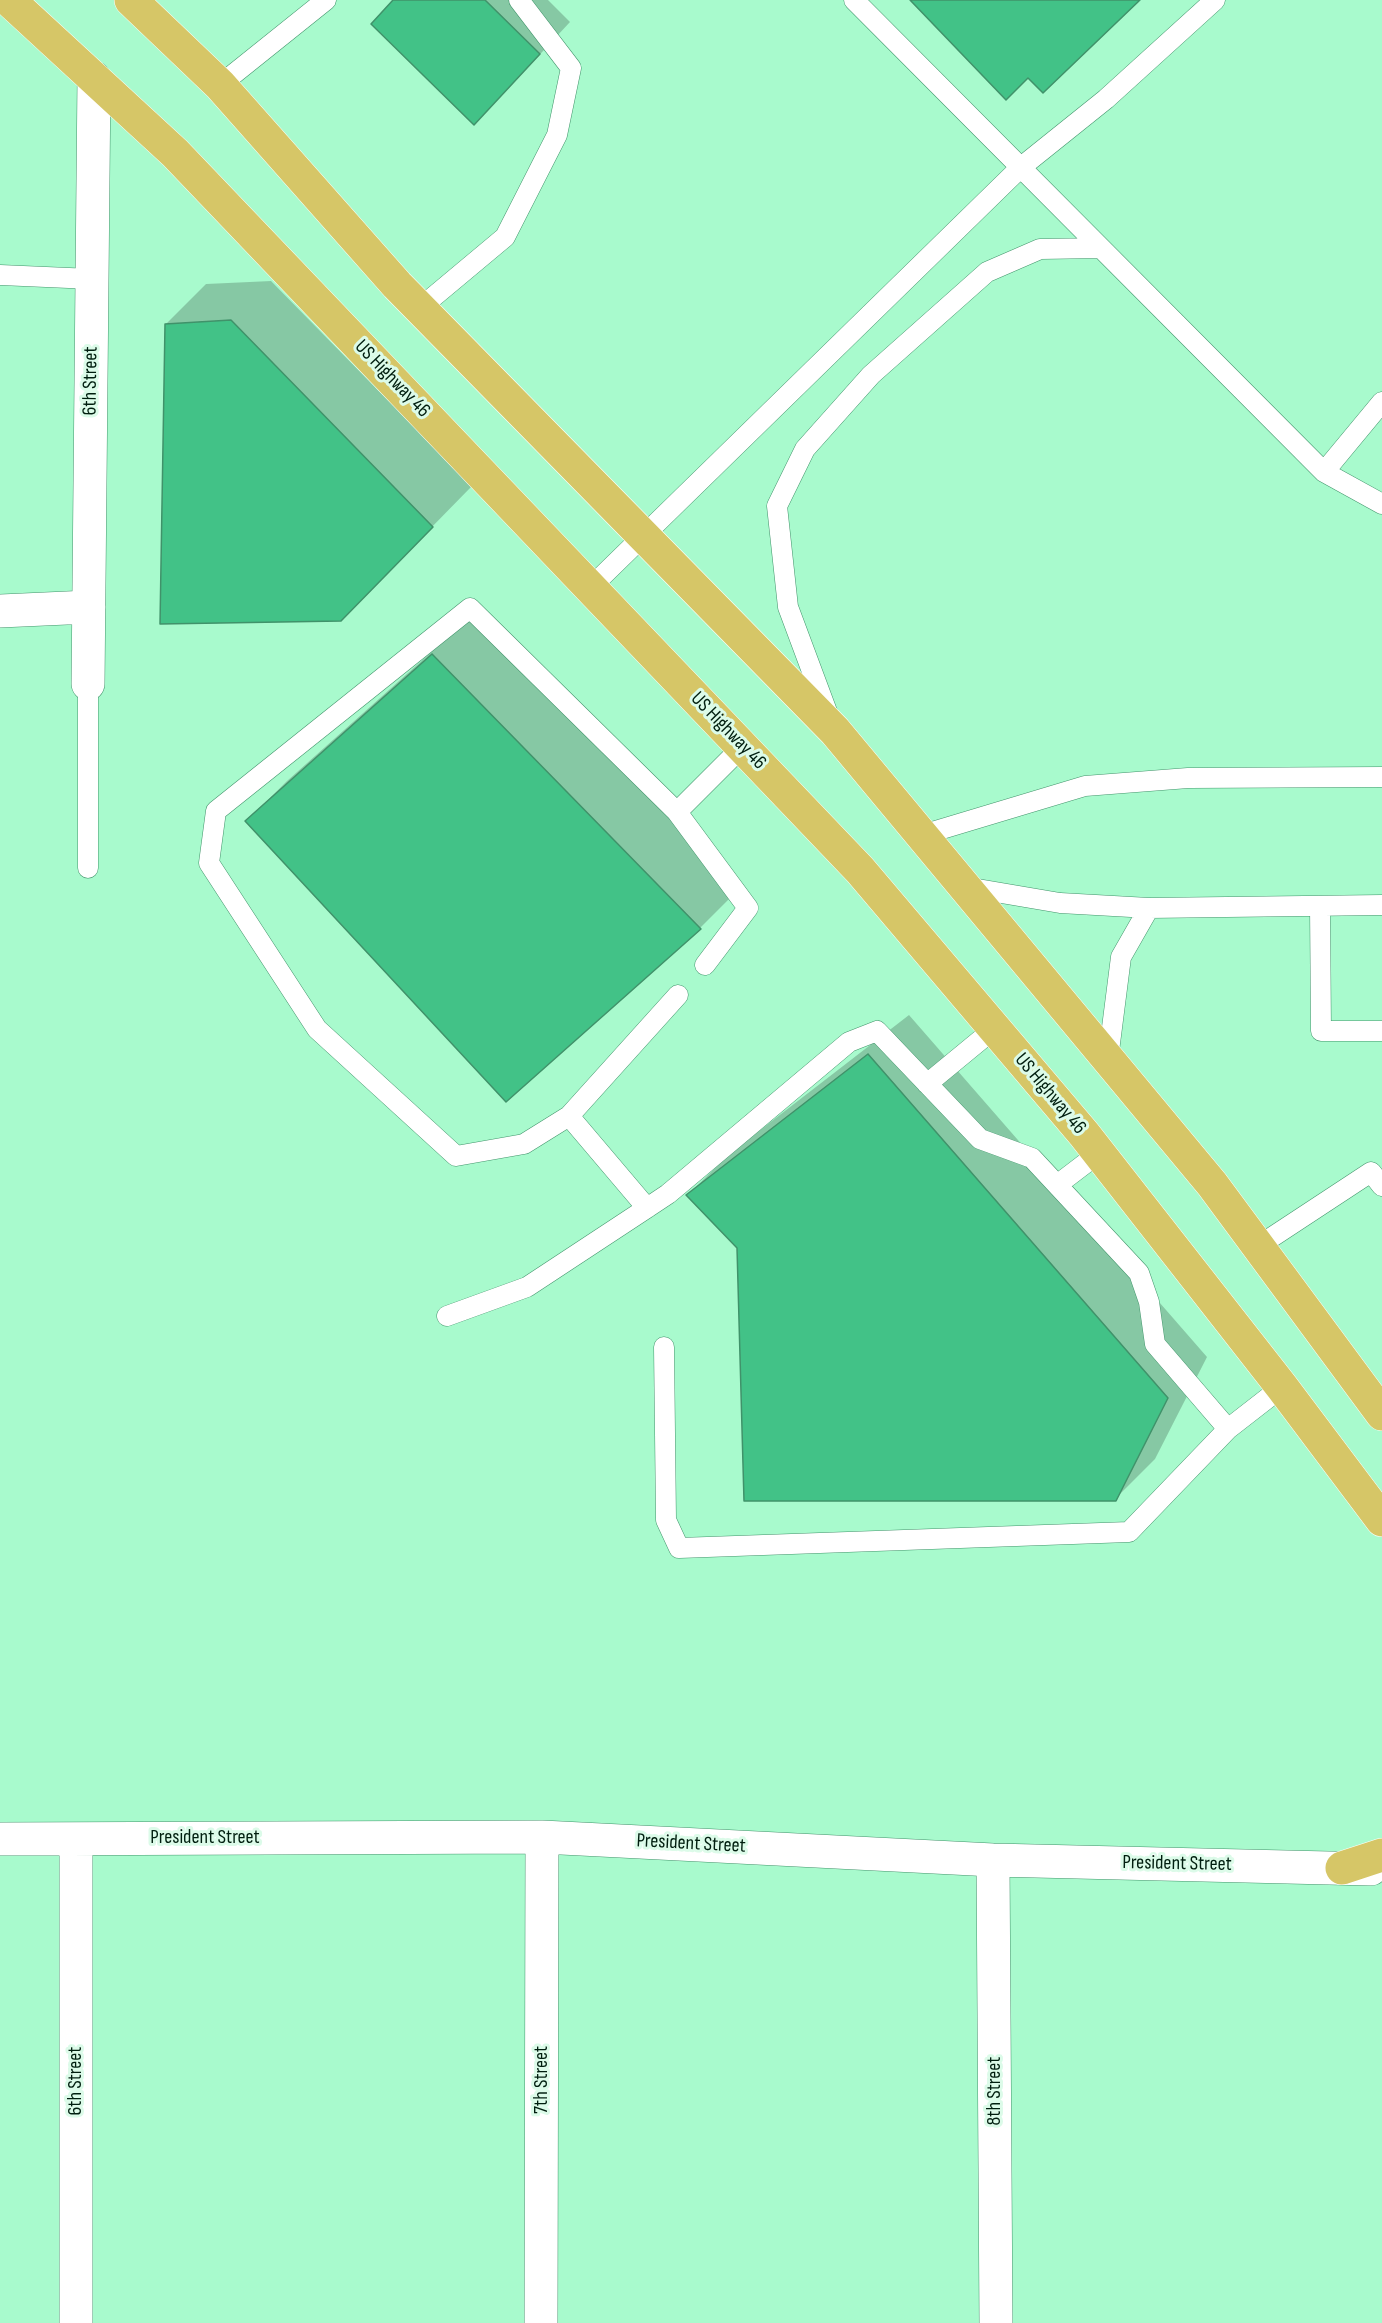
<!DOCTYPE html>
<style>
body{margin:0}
canvas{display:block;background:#a8facd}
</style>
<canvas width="1382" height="2323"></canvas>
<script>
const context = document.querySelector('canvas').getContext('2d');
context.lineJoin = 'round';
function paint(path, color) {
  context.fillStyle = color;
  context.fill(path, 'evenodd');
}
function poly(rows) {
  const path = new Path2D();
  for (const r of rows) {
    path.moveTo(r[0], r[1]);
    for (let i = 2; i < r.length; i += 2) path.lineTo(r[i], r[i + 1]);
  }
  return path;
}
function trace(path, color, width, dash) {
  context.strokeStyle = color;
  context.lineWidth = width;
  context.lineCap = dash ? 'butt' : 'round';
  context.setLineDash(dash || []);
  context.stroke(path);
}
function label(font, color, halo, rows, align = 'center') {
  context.font = font + ' "Sofia Sans Condensed",sans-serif';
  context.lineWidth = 6;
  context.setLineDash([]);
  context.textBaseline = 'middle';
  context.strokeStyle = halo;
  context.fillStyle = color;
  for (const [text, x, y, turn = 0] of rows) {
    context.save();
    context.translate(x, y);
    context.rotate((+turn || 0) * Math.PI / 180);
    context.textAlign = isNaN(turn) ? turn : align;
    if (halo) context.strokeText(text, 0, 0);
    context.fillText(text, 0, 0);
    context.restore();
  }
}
paint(poly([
 [395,0,548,0,570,22,505,92],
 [271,281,472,486,381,579,166,324,206,284],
 [473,615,740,888,700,928,506,1100,247,821,287,781],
 [909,1015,1207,1357,1155,1459,1115,1499,688,1195,728,1155]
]), '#0003');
const building = poly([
 [393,0,485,0,540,54,474,125,371,24,393,0],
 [910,0,1140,0,1043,93,1028,78,1006,100,910,0],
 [231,320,433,527,341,621,160,624,165,324,231,320],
 [432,654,701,929,506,1102,245,821,432,654],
 [868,1054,1168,1398,1116,1501,744,1501,737,1248,686,1195,868,1054]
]);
paint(building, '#42c287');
trace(building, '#40926a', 1.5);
const service = poly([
 [854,0,1324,472,1382,504],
 [220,85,326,0],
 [0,275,92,279],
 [420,308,505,237,557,135,571,68,519,0],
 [1324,472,1382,402],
 [591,587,1020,168,1106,99,1215,0],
 [88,684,88,868],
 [829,717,788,607,777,506,805,449,871,375,987,272,1040,249,1100,248],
 [677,812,748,908,705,965],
 [922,835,1085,786,1188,778,1382,777],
 [966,887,1060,903,1149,908,1382,905],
 [1320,906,1321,1031,1382,1031],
 [1108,1059,1121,957,1149,908],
 [927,1084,995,1028],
 [569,1116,678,995],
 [1057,1185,1099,1153],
 [647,1208,569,1116,524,1144,456,1156,317,1029,209,863,216,811,470,608,677,812,743,746],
 [1257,1247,1371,1172,1382,1186],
 [447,1316,527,1287,647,1208,668,1194,849,1042,877,1031,980,1139,1032,1158,1139,1273,1149,1302,1155,1344,1228,1429],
 [664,1347,666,1520,679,1548,1129,1532,1228,1429,1282,1387]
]);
const minor = poly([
 [0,611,89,607],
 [88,684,94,78],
 [0,1839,542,1837,993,1860,1371,1869],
 [76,1839,76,2323],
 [993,1860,996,2323],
 [541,2323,542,1837]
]);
const trunk = poly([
 [9,0,175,153,860,870,1084,1134,1282,1387,1382,1520],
 [131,0,220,85,397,285,835,731,1212,1184,1382,1414],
 [1342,1868,1382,1855]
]);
trace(service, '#43956c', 21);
trace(minor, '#43956c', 34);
trace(trunk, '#fff', 34);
trace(service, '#fff', 20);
trace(minor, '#fff', 33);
trace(trunk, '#d6c667', 33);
label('20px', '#001e0f', '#dcfbe9', [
 ["US Highway 46",392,379,46],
 ["6th Street",91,381,-89],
 ["US Highway 46",728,731,46],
 ["US Highway 46",1050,1094,50],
 ["President Street",205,1838],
 ["President Street",691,1844,3],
 ["President Street",1177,1864,1],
 ["7th Street",542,2080,-90],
 ["6th Street",76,2081,-90],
 ["8th Street",995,2091,-90]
]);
</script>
